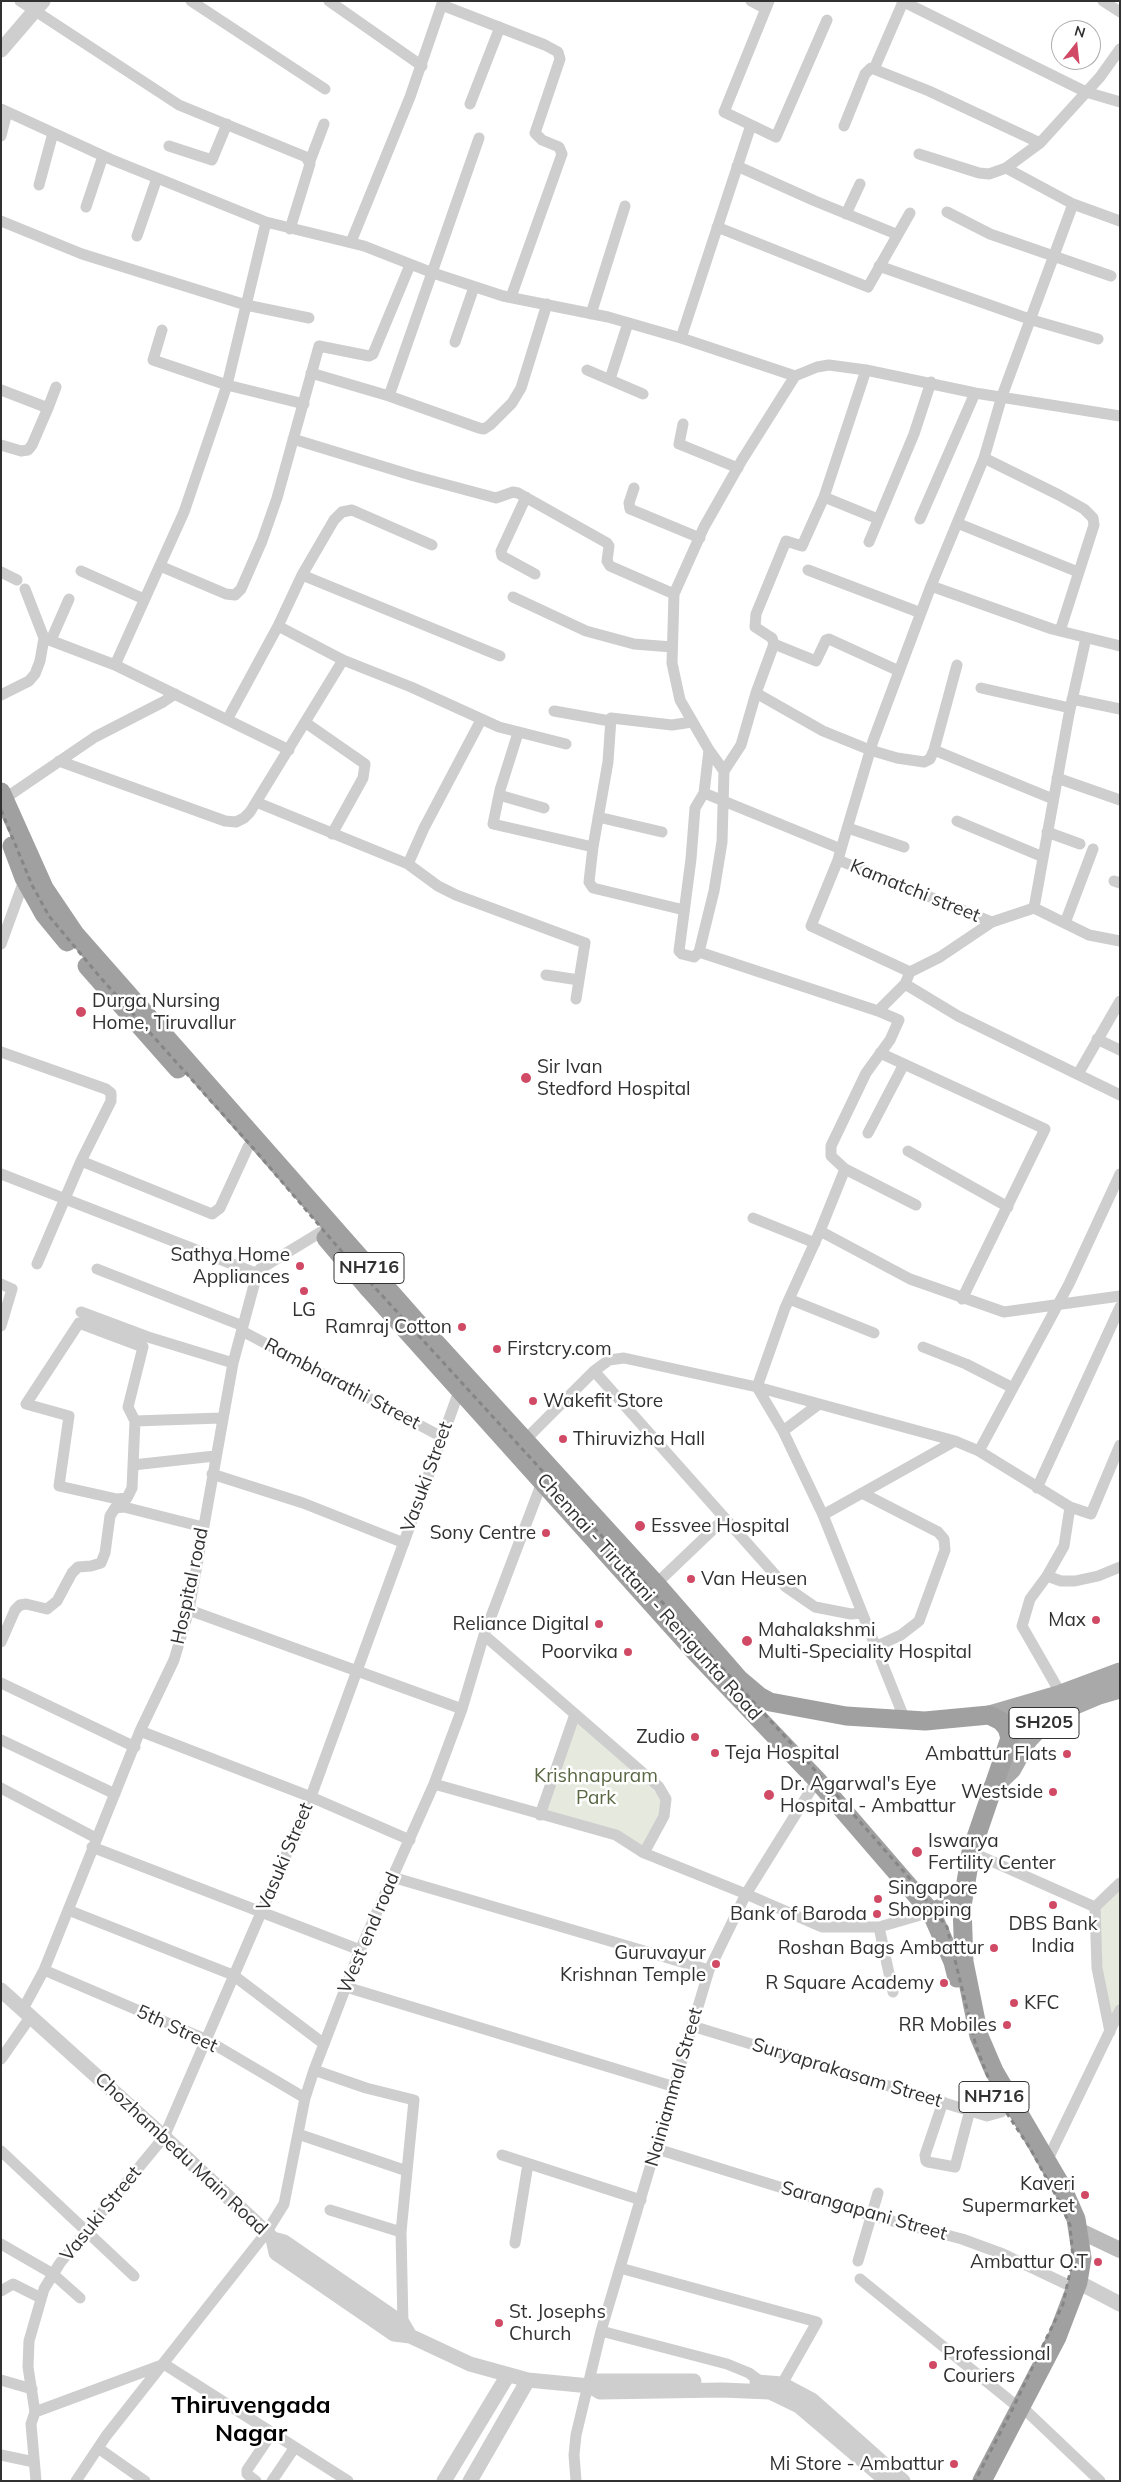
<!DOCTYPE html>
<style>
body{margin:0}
#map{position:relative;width:1121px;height:2482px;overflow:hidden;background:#fff;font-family:Mulish,sans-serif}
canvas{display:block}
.frame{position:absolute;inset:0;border:2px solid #313131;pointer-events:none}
.north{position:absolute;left:1051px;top:20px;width:50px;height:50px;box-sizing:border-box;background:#fff;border:1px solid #adadad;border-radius:50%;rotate:16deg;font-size:14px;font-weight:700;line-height:20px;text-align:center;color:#313131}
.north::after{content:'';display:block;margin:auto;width:18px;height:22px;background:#d04a66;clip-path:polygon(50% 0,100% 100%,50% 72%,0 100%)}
</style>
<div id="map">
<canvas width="1121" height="2482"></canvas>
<div class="frame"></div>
<div class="north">N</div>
</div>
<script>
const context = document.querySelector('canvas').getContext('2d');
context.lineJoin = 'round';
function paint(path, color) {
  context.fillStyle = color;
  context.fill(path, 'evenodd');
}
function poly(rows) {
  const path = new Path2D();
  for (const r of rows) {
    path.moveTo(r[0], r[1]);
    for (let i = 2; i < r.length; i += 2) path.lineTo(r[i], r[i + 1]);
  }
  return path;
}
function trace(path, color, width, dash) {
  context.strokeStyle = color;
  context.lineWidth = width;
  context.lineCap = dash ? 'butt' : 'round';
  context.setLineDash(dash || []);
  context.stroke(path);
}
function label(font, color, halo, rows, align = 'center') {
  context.font = font + ' Mulish,sans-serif';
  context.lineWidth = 5;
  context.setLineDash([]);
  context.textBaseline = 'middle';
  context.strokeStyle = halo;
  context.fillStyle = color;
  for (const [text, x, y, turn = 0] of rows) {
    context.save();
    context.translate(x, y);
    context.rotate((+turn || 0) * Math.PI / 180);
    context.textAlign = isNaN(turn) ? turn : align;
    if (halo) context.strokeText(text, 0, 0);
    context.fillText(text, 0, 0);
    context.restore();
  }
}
paint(poly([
 [576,1719,662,1798,662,1814,643,1849,544,1812],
 [1120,1887,1120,2004,1113,2018,1104,1998,1099,1906]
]), '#e5e9de');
trace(poly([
 [20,1,179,105,306,157,310,164,290,229],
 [191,1,325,89],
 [329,1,422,66],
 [751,1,766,9],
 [769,1,724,112,776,137,827,20],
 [902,1,1086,92,1120,102],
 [1103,1,1120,12],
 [442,5,545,45,558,52,560,59,535,133,542,140,559,147,562,154,511,297],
 [874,69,903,2],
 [470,104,500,27],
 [1,109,110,159,266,222,364,246,433,273,503,296,608,317,681,338,795,376,817,367,829,365,866,370],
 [844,126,865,74,871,68,929,91,1040,143],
 [1,136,7,112],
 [169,146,212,160,227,124],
 [919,154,979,173,989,174,1006,168],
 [310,161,324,124],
 [737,166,815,201,896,234],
 [39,185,53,133],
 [1073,204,1120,221],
 [86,207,103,156],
 [947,212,990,234,1111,276],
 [846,214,860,184],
 [1,221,82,254,246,305,309,318],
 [717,227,868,287,910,213],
 [137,236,157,178],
 [351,242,410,97,443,1],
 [879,266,1032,320,1098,339],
 [591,314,625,206],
 [162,330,153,360,227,385,304,404],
 [681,338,751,125],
 [455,342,474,287],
 [587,370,643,394],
 [311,373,389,396,479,138],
 [610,379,628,323],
 [1,390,48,408,32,445,28,450,21,451,1,445],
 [389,396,479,428,484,429,490,425,512,403,521,388,547,304],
 [48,408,56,387],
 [683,424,679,444,738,468],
 [293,439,414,476,496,498,513,492,518,493,607,543,609,546,607,561,610,566,674,594],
 [984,458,1059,495,1084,509,1093,518,1094,525,1060,631],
 [634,488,629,503,630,509,700,538],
 [526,497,501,551,502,556,535,574],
 [824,497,878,519],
 [920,519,975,393],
 [957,523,1078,572],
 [869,542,914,434,931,382],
 [160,566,226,594,235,595,241,589,262,541,277,498,319,346,369,356,373,354,410,265],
 [808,570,921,613],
 [81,571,144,599],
 [1,572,17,580],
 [302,575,500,656],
 [931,586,1052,629,1120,646],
 [513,597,586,631,634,644,672,647],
 [278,626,343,660,411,687,499,727,566,744],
 [44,638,115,665,289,750],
 [51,640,69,599],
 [774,644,816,661,826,640,829,639,899,671],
 [115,665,184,512,216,418,227,385,266,222],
 [981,688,1070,708],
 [756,693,823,731,870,750,897,758,924,762,930,759,934,750,957,665],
 [1,695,29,681,35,674,40,661,44,638,25,589],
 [1072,699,1120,709],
 [554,711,610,721],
 [227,720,278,626,302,575,334,520,342,512,352,510,432,545],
 [306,723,365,764,363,778,332,834],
 [518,733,500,790,493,824,593,847,589,882,593,888,684,910],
 [709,750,704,793,695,808,691,859,679,951,682,954,694,957,699,952,878,1011],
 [934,750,1053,799],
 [59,761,225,821,236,822,244,818,250,812,343,660],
 [724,771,741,745,756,693,774,644,772,638,755,627,756,614,786,541,802,546,824,497,866,370,975,393,1120,416],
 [1057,778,1120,800],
 [704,793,841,849,838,860,992,922],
 [499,795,544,808],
 [4,799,95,737,163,702,175,694],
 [256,802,408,864,424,828,481,720],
 [598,817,662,832],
 [957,821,1043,857],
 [848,828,904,847],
 [1047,832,1080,844],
 [593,847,608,762,611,718,672,725,692,722],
 [841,849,873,741,931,586,984,458,1002,396,1073,204,1006,168,1040,143,1100,77,1120,49],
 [838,860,811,926,910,972],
 [408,864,438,886,456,895,585,943,576,999],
 [1114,881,1120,883],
 [1034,908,1069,714,1086,638],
 [1065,923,1093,849],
 [1,944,25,878],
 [699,952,714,891,722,842,724,771,709,750,680,700,672,663,674,594,704,527,742,460,795,376],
 [546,975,579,980],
 [905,984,958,1016,1120,1095],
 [1097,1039,1120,1050],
 [1,1052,106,1089,111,1093,111,1101,81,1161,37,1264],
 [880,1053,1045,1129,962,1299],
 [1078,1074,1120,1001],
 [868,1133,904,1064],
 [908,1151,1008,1207],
 [81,1161,212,1214,220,1208,248,1147],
 [845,1169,916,1205],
 [1,1174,258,1274],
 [753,1218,815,1243],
 [820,1231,910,1279,1004,1312,1120,1296],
 [97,1269,243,1326],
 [1,1284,12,1289,1,1326],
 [789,1299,874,1333],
 [81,1312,148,1337,233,1363],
 [79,1323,143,1347,128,1407,135,1421,132,1488,127,1498,117,1499,59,1486,69,1416,26,1404,79,1323],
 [242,1331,442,1437],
 [923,1347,966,1364,1013,1388],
 [594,1371,786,1587,815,1607,851,1614,862,1613],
 [135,1421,221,1418],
 [783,1431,819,1404],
 [525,1440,594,1371,609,1360,624,1358,757,1387,955,1441,979,1451,1070,1507,1091,1514,1120,1445],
 [979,1451,1069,1284,1120,1174],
 [133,1465,215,1456],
 [212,1474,303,1503,404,1543],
 [1037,1488,1120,1307],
 [862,1493,938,1532,944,1539,945,1550,919,1621,901,1635,875,1647],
 [823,1515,955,1441],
 [1047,1576,1061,1581,1075,1581,1098,1576,1120,1567],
 [656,1584,725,1518],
 [189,1610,462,1709],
 [484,1635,659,1787,666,1799,664,1816,644,1853],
 [1,1642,15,1610,20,1605,26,1604,47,1609,57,1601,72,1573,78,1567,91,1566,101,1563,105,1553,110,1516,115,1508,124,1507,203,1527],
 [1,1683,135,1747],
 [1061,1694,1022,1626,1030,1599,1047,1576,1064,1546,1070,1507],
 [905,1720,823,1515,783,1431,757,1387,785,1308,820,1231,845,1169,831,1156,831,1146,866,1073,890,1040,899,1020,878,1011,905,984,910,972,940,957,992,922,1034,908,1089,935,1120,941],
 [140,1731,311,1797,410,1840],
 [1,1740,115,1794],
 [434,1784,616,1835,644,1853,746,1894,822,1927,879,1927,931,1912],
 [1,1788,96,1838],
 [540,1815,575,1714],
 [92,1847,360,1950],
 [971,1852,1095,1907],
 [392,1877,709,1970],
 [68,1910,233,1975,324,2044],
 [879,1927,893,1992],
 [44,1970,205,2039,305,2098],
 [346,1987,675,2087],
 [23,2009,44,1970,140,1731,174,1660,189,1610,233,1363,254,1285,260,1269,321,1232],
 [692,2026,987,2116,1001,2112],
 [1110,2032,1097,1968,1095,1907,1120,1883],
 [1,2059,31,2016],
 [314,2070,366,2088,414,2100,401,2232,403,2324],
 [943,2102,925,2155,926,2161,928,2162,955,2167,970,2110],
 [298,2134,407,2171],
 [657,2149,873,2216,962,2239,1003,2254,1066,2284],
 [1,2151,134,2276],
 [502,2155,641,2200],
 [1047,2161,1120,2010],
 [330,2210,401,2232],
 [515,2243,528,2164],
 [1,2244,53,2274,80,2298],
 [858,2261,878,2193],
 [620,2268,817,2322,782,2384],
 [860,2279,1013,2403],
 [1,2291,13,2284,41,2298],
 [601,2331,727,2364,749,2373,761,2382],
 [164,2364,348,2481],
 [1,2380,32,2389],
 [1021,2406,1100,2481],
 [35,2412,28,2367,29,2341,44,2289,60,2263,164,2137,309,1802,461,1386],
 [98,2448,145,2481],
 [1,2455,34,2462],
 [36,2481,31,2424,35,2412,162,2365],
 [76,2481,106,2436,266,2233,284,2204,305,2098,314,2070,360,1950,434,1784,462,1709,484,1635,544,1477],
 [256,2481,247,2474,247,2470,272,2433],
 [272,2481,295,2447],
 [576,2481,574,2455,576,2435,601,2331,709,1970,746,1894,817,1780]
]), '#cecece', 11);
trace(poly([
 [1,50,43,1],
 [1,1990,164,2137,273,2239,284,2242,403,2324,410,2336,470,2364,528,2380,590,2386,600,2392,722,2390,770,2392,799,2406,887,2481],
 [273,2239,276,2253,394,2334,410,2336],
 [1078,2282,1120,2304],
 [757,2382,782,2384,812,2400,903,2481],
 [590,2386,598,2381,694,2381],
 [444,2481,508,2375],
 [470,2481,528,2380]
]), '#cecece', 15);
trace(poly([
 [1078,2230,1120,2250]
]), '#bbb', 16);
trace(poly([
 [989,1715,1061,1694,1120,1672],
 [993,1787,1012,1769,1028,1740,1045,1722,1061,1711,1099,1695,1120,1689]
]), '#a9a9a9', 19);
trace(poly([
 [1,792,44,888,75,934,415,1320,656,1584,739,1679,759,1696,770,1702,846,1716,925,1721,989,1715,1001,1721,1007,1728,1010,1738,971,1852,962,1906,964,1962,979,2036,994,2071,1062,2187,1076,2219,1082,2258,1078,2282,1057,2337,982,2481],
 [12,846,24,878,44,914,67,942],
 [87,966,178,1069],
 [326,1238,370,1290,696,1653,817,1780,931,1912,953,1962,957,1978],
 [931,1912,963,1899]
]), '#a0a0a0', 19);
trace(poly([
 [1,810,32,885,49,916,100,977,254,1149,336,1245,799,1752,911,1880,947,1927,976,2046,990,2082,1008,2115,1030,2148,1059,2201,1070,2225,1073,2259,1063,2304,1012,2410,975,2481]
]), '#868686', 3, [5, 4]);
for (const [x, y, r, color] of [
 [81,1012,6,"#d04a66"],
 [526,1078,6,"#d04a66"],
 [300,1266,5,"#d04a66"],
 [304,1291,5,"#d04a66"],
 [462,1327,5,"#d04a66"],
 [497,1349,5,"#d04a66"],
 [533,1401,5,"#d04a66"],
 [563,1439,5,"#d04a66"],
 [640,1526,6,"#d04a66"],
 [546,1533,5,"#d04a66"],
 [691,1579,5,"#d04a66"],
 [1096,1620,5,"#d04a66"],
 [599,1624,5,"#d04a66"],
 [747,1641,6,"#d04a66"],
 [628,1652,5,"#d04a66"],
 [695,1737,5,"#d04a66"],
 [715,1753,5,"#d04a66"],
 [1067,1754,5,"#d04a66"],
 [1053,1792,5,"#d04a66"],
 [769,1795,6,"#d04a66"],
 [917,1852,6,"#d04a66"],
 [878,1899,5,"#d04a66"],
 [1053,1905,5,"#d04a66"],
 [877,1914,5,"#d04a66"],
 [994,1948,5,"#d04a66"],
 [716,1964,5,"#d04a66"],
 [944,1983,5,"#d04a66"],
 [1014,2003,5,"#d04a66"],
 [1007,2025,5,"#d04a66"],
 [1085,2195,5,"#d04a66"],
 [1098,2262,5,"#d04a66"],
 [499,2323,5,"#d04a66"],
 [933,2365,5,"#d04a66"],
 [954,2464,5,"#d04a66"]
]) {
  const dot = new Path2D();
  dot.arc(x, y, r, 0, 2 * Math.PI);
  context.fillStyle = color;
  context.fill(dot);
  trace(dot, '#fff', 2);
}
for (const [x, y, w] of [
 [369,1268,70],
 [1044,1723,70],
 [994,2097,70]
]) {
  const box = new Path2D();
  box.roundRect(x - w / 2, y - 15.5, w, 31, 4);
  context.fillStyle = '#fff';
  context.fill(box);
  trace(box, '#313131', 1);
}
label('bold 18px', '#313131', null, [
 ["NH716",369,1268],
 ["SH205",1044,1723],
 ["NH716",994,2097]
]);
label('19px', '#313131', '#fff', [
 ["Kamatchi street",915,891,22],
 ["Rambharathi Street",342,1384,28],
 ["Vasuki Street",427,1477,-70],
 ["Hospital road",190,1586,-78],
 ["Chennai - Tiruttani - Renigunta Road",649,1597,48],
 ["Vasuki Street",285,1857,-67],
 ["West end road",369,1933,-67],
 ["5th Street",177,2029,25],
 ["Suryaprakasam Street",847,2073,17],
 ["Nainiammal Street",674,2087,-74],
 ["Chozhambedu Main Road",181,2154,43],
 ["Sarangapani Street",864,2211,16],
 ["Vasuki Street",101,2214,-51]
]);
label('19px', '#313131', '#fff', [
 ["Durga Nursing",92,1001,"left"],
 ["Home, Tiruvallur",92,1023,"left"],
 ["Sir Ivan",537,1067,"left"],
 ["Stedford Hospital",537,1089,"left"],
 ["Sathya Home",290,1255],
 ["Appliances",290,1277],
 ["LG",304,1310,"center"],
 ["Ramraj Cotton",452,1327],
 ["Firstcry.com",507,1349,"left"],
 ["Wakefit Store",543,1401,"left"],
 ["Thiruvizha Hall",573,1439,"left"],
 ["Essvee Hospital",651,1526,"left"],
 ["Sony Centre",536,1533],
 ["Van Heusen",701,1579,"left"],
 ["Max",1086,1620],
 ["Reliance Digital",589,1624],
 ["Mahalakshmi",758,1630,"left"],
 ["Multi-Speciality Hospital",758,1652,"left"],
 ["Poorvika",618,1652],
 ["Zudio",685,1737],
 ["Teja Hospital",725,1753,"left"],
 ["Ambattur Flats",1057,1754],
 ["Dr. Agarwal's Eye",780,1784,"left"],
 ["Hospital - Ambattur",780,1806,"left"],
 ["Westside",1043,1792],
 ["Iswarya",928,1841,"left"],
 ["Fertility Center",928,1863,"left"],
 ["Singapore",888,1888,"left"],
 ["Shopping",888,1910,"left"],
 ["Bank of Baroda",867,1914],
 ["DBS Bank",1053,1924,"center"],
 ["India",1053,1946,"center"],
 ["Roshan Bags Ambattur",984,1948],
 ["Guruvayur",706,1953],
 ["Krishnan Temple",706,1975],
 ["R Square Academy",934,1983],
 ["KFC",1024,2003,"left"],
 ["RR Mobiles",997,2025],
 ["Kaveri",1075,2184],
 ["Supermarket",1075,2206],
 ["Ambattur O.T",1088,2262],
 ["St. Josephs",509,2312,"left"],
 ["Church",509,2334,"left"],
 ["Professional",943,2354,"left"],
 ["Couriers",943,2376,"left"],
 ["Mi Store - Ambattur",944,2464]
], 'right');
label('19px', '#596743', '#fff', [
 ["Krishnapuram",596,1776],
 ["Park",596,1798]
]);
label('bold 24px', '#000', '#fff', [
 ["Thiruvengada",251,2406],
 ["Nagar",251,2434]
]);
</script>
